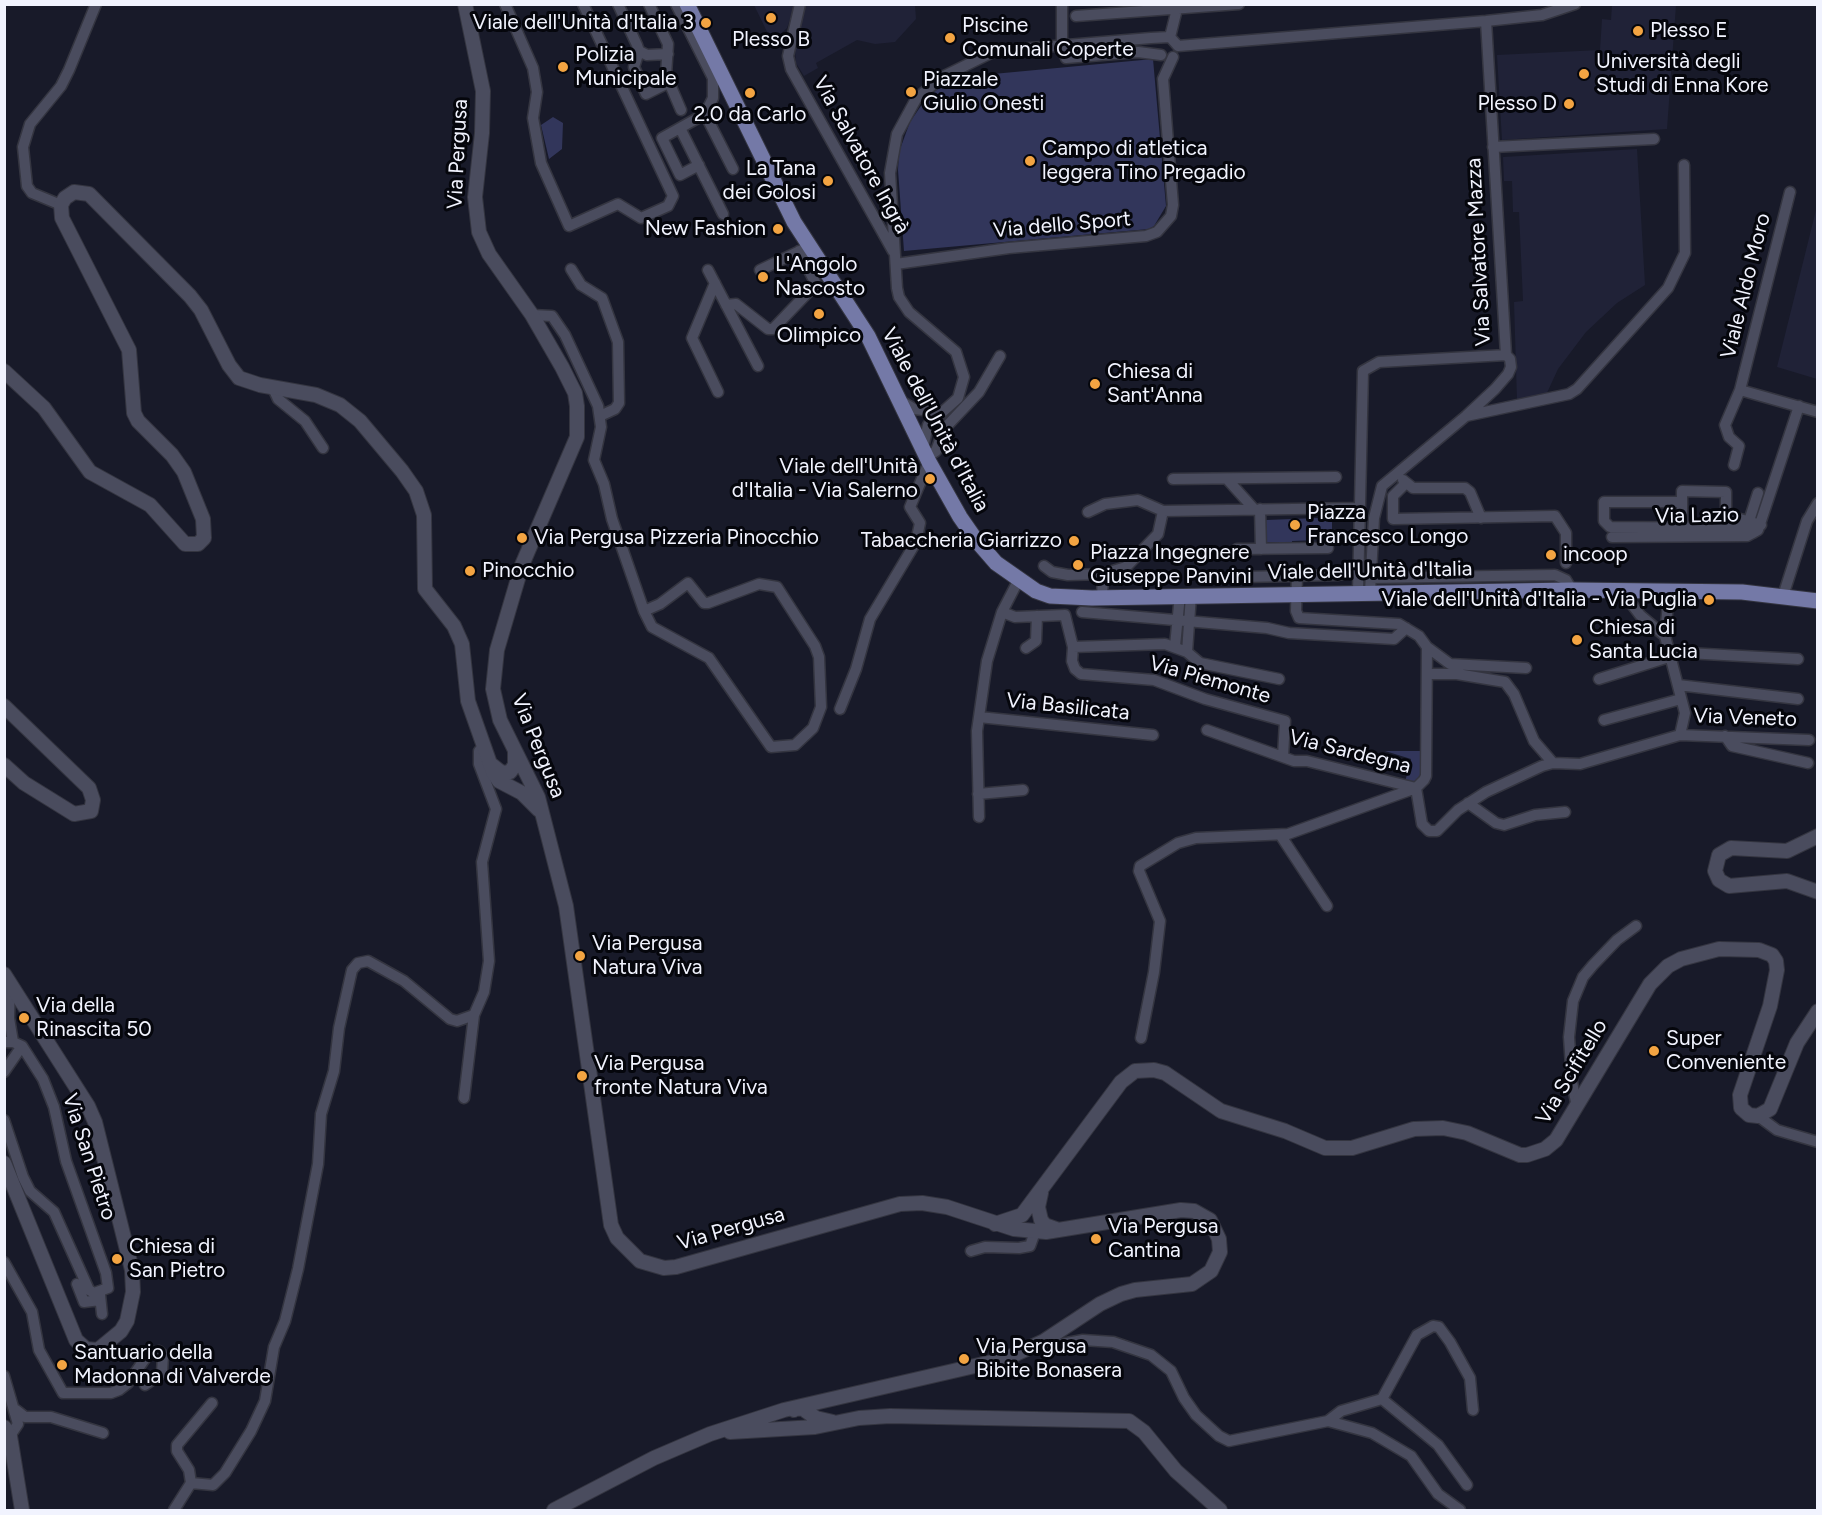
<!DOCTYPE html>
<meta charset="utf-8">
<style>
body{margin:0}
#map{position:relative;width:1822px;height:1515px;overflow:hidden;background:#181a29;font-family:Figtree,sans-serif}
canvas{display:block}
.frame{position:absolute;inset:0;border:6px solid #f1f3fe;pointer-events:none}
</style>
<div id="map">
<canvas width="1822" height="1515"></canvas>
<div class="frame"></div>
</div>
<script>
const context = document.querySelector('canvas').getContext('2d');
context.lineJoin = 'round';
function paint(path, color) {
  context.fillStyle = color;
  context.fill(path, 'evenodd');
}
function poly(rows) {
  const path = new Path2D();
  for (const r of rows) {
    path.moveTo(r[0], r[1]);
    for (let i = 2; i < r.length; i += 2) path.lineTo(r[i], r[i + 1]);
  }
  return path;
}
function trace(path, color, width, dash) {
  context.strokeStyle = color;
  context.lineWidth = width;
  context.lineCap = dash ? 'butt' : 'round';
  context.setLineDash(dash || []);
  context.stroke(path);
}
function label(font, color, halo, rows, align = 'center') {
  context.font = font + ' Figtree,sans-serif';
  context.lineWidth = 6;
  context.setLineDash([]);
  context.textBaseline = 'middle';
  context.strokeStyle = halo;
  context.fillStyle = color;
  for (const [text, x, y, turn = 0] of rows) {
    context.save();
    context.translate(x, y);
    context.rotate((+turn || 0) * Math.PI / 180);
    context.textAlign = isNaN(turn) ? turn : align;
    if (halo) context.strokeText(text, 0, 0);
    context.fillText(text, 0, 0);
    context.restore();
  }
}
paint(poly([
 [754,5,795,5,787,28,772,42],
 [804,5,915,5,916,19,895,42,875,44,857,40,816,63,818,68,804,76,796,63,795,51],
 [1612,5,1676,5,1667,129,1502,140,1497,55,1600,50,1602,19,1611,20],
 [1637,149,1645,285,1617,303,1586,332,1558,369,1546,395,1517,400,1514,302,1523,301,1519,212,1513,212,1512,181,1504,181,1503,157],
 [1817,206,1818,379,1817,379,1777,367]
]), '#202237');
paint(poly([
 [1153,59,1166,206,1154,226,1149,229,904,251,898,170,899,152,910,122,927,97,945,84,961,77],
 [553,117,563,123,562,149,549,159,541,125],
 [1318,518,1332,518,1332,543,1321,543,1320,540,1292,541,1292,543,1266,542,1266,520],
 [1385,751,1424,751,1423,773,1416,782,1405,782,1411,759]
]), '#32365b');
const street = poly([
 [505,4,533,68,537,92,533,118,541,163,569,226,618,204,641,218,668,206,673,196,583,4],
 [618,4,637,45,639,51,634,67,646,94,668,83],
 [649,4,668,44,666,75,681,110],
 [676,4,713,78,713,98,705,114,662,138,680,175,699,165],
 [800,4,788,56,791,69,893,251],
 [1062,4,1062,46,1066,58,1138,52,1161,55],
 [1076,16,1239,4],
 [1170,37,1177,9],
 [1178,46,1486,21,1542,15,1575,4],
 [639,51,647,55,668,54],
 [705,114,733,169],
 [680,128,723,214],
 [1493,147,1654,139],
 [61,205,32,193,27,186,23,147,30,124,61,86,69,70,96,4],
 [896,264,1009,248,1146,236,1157,232,1171,216,1173,205,1163,79,1173,57],
 [571,269,581,285,602,298,618,342,619,403,615,409,600,416],
 [708,270,758,366],
 [760,270,806,248],
 [715,283,692,338,718,392],
 [726,305,736,304,768,329,773,329,816,284,799,251],
 [532,315,552,316,565,335,598,406,601,427,594,460,604,484,612,519,644,611,652,627,709,658,771,747,795,745,813,728,821,707,819,657,815,646,777,587,759,584,708,603,704,603,688,583,660,604,644,611],
 [273,388,278,399,305,421,323,448],
 [1740,390,1818,412],
 [901,401,914,409,941,412],
 [1466,416,1569,394,1577,389,1668,288,1685,253,1684,165],
 [923,448,928,425,958,398,964,377,956,352,909,312,899,297,897,288,890,173,897,134,916,99,942,77,995,51,1151,38,1170,37,1178,46],
 [927,457,936,451,944,429,979,392,1000,356],
 [1734,465,1739,446,1729,437,1725,425,1740,390,1790,192],
 [1173,479,1336,477],
 [1227,479,1254,509],
 [1403,480,1413,488,1465,488,1470,492,1481,518],
 [1406,483,1393,496,1393,519,1555,516,1566,533,1566,563],
 [1260,509,1261,549],
 [1088,512,1105,504,1138,500,1163,511,1359,508],
 [1749,521,1758,493],
 [1682,528,1682,502],
 [1753,533,1742,528,1610,527,1604,521,1604,502,1682,502,1682,491,1726,492,1726,515,1761,525],
 [1612,537,1747,536,1758,530,1799,406],
 [1237,549,1328,548],
 [1044,566,1052,572,1068,575,1103,574,1102,598],
 [1103,574,1126,567,1158,534,1163,511],
 [1243,577,1337,575,1358,571],
 [1370,578,1555,575,1566,580,1572,590],
 [1621,590,1640,615,1665,636],
 [1358,592,1363,371,1379,362,1506,355,1486,21],
 [1370,592,1374,518,1382,486,1466,416,1495,389,1508,374,1511,367,1510,359,1506,355],
 [1672,592,1668,603,1665,636,1685,713,1680,735],
 [1783,596,1807,521,1818,503],
 [1002,612,1015,617,1065,615,1073,647,1072,661,1075,669,1081,674,1154,680,1205,699,1285,721,1283,756],
 [1082,612,1267,628,1289,633,1394,639,1406,628],
 [1175,646,1180,595],
 [1073,647,1165,644,1187,652,1200,663,1279,679],
 [1427,647,1450,664,1526,668],
 [1026,648,1036,641,1037,616],
 [1187,652,1191,595],
 [1668,652,1798,659],
 [1428,674,1457,674,1505,682,1514,694,1534,741,1553,763],
 [1599,679,1669,657],
 [1678,685,1798,699],
 [840,709,856,669,870,619,916,542,920,523,910,507,929,462],
 [979,717,1153,735],
 [1604,720,1681,699],
 [1207,730,1294,761,1307,761,1416,788,1424,780,1426,776,1427,647,1419,636,1399,624,1299,618,1296,611,1297,576],
 [1725,736,1732,746,1808,763],
 [978,794,1023,790],
 [1468,803,1496,823,1504,825,1535,815,1565,812],
 [979,817,977,731,987,661,1002,612,1018,581],
 [1281,836,1327,906],
 [10,982,9,1018,13,1042],
 [1141,1038,1154,972,1160,921,1139,871,1140,866,1178,843,1196,838,1288,834,1416,788,1422,824,1429,831,1437,831,1458,810,1486,792,1542,766,1553,763,1580,764,1680,735,1809,740],
 [4,1042,13,1042,22,1046,43,1079,54,1107,66,1161,106,1273,108,1288,94,1293,89,1290,54,1212,30,1191,23,1177,4,1120],
 [4,1072,22,1046],
 [464,1098,474,1015,484,992,489,961,482,862,496,809,479,764,479,751,484,746],
 [1577,1107,1572,1082,1569,1037,1573,1001,1583,977,1593,965,1617,940,1636,926],
 [1758,1116,1777,1130,1818,1142],
 [971,1251,985,1247,1019,1248,1030,1246,1035,1232],
 [4,1262,32,1312,39,1350,63,1393,111,1393,119,1390,128,1383,149,1353,159,1351,163,1355,162,1373,145,1385],
 [77,1284,84,1302,100,1300],
 [100,1295,102,1314],
 [1044,1341,1056,1345,1083,1340,1113,1342,1151,1355,1171,1371,1184,1398,1196,1415,1219,1436,1229,1441,1328,1421,1372,1433,1411,1456,1438,1494,1460,1510],
 [4,1376,18,1424,10,1436],
 [1382,1399,1438,1445,1467,1485],
 [16,1410,25,1417,51,1417,103,1433],
 [1328,1421,1341,1411,1382,1399,1417,1335,1433,1326,1439,1327,1450,1342,1470,1378,1473,1410],
 [191,1483,213,1485,225,1473,251,1431,265,1401,274,1347,285,1321,298,1269,318,1164,321,1114,334,1071,339,1028,352,970,358,963,368,961,404,981,450,1019,457,1021,474,1015],
 [174,1510,191,1483,189,1470,177,1451,177,1445,212,1403]
]);
const secondary = poly([
 [465,4,483,91,482,133,475,197,479,232,489,254,532,315,562,367,575,393,577,406,577,437,522,565,497,650,493,689,500,720,538,797,566,906,611,1225,617,1238,640,1261,664,1268,676,1267,900,1204,922,1203,947,1207,1014,1229,1046,1232,1181,1210,1194,1211,1210,1220,1219,1239,1220,1252,1211,1271,1192,1284,1135,1290,1121,1294,1100,1304,1044,1341,1005,1359,784,1410,710,1434,654,1458,554,1510],
 [4,371,44,408,90,472,150,505,185,544,198,544,204,538,203,519,184,472,172,455,138,421,134,413,129,350,62,218,61,205,65,198,74,192,89,194,190,296,201,310,229,365,239,378,260,385,316,395,340,405,360,421,402,471,416,491,424,515,425,589,454,626,462,644,468,701,493,772,499,781,522,793,539,810],
 [4,706,89,788,93,800,91,811,74,814,24,783,4,765],
 [492,765,502,773,510,772,515,765,515,751],
 [1818,836,1787,851,1731,848,1719,855,1715,871,1719,880,1729,886,1787,881,1818,892],
 [4,974,88,1106,95,1122,132,1270,133,1292,127,1321,121,1331,98,1350,86,1349,76,1340,4,1163],
 [1041,1193,1038,1207,1041,1220,1045,1225,1059,1230],
 [995,1224,1022,1215,1121,1082,1135,1071,1154,1070,1165,1073,1221,1111,1285,1131,1325,1148,1352,1148,1414,1129,1443,1128,1467,1133,1520,1155,1527,1155,1545,1149,1556,1140,1650,984,1668,966,1681,959,1719,949,1759,950,1772,955,1776,961,1777,970,1770,1006,1740,1095,1741,1108,1749,1115,1758,1116,1770,1109,1797,1043,1818,1011],
 [794,1410,795,1408,803,1409,816,1418,833,1422],
 [4,1427,10,1436,22,1510],
 [730,1432,815,1427,859,1418,890,1416,1129,1421,1144,1432,1176,1471,1220,1510]
]);
const primary = poly([
 [687,4,794,222,868,336,929,462,960,517,976,540,996,563,1036,591,1050,596,1092,598,1572,590,1742,592,1818,601]
]);
trace(street, '#343540', 13);
trace(secondary, '#343540', 16);
trace(primary, '#343540', 17);
trace(street, '#4a4c5e', 10);
trace(secondary, '#4a4c5e', 14);
trace(primary, '#7479a7', 15);
for (const [x, y, r, color] of [
 [771,18,6,"#f3a442"],
 [706,23,6,"#f3a442"],
 [1638,31,6,"#f3a442"],
 [950,38,6,"#f3a442"],
 [563,67,6,"#f3a442"],
 [1584,74,6,"#f3a442"],
 [911,92,6,"#f3a442"],
 [750,93,6,"#f3a442"],
 [1569,104,6,"#f3a442"],
 [1030,161,6,"#f3a442"],
 [828,181,6,"#f3a442"],
 [778,229,6,"#f3a442"],
 [763,277,6,"#f3a442"],
 [819,314,6,"#f3a442"],
 [1095,384,6,"#f3a442"],
 [930,479,6,"#f3a442"],
 [1295,525,6,"#f3a442"],
 [522,538,6,"#f3a442"],
 [1074,541,6,"#f3a442"],
 [1551,555,6,"#f3a442"],
 [1078,565,6,"#f3a442"],
 [470,571,6,"#f3a442"],
 [1709,600,6,"#f3a442"],
 [1577,640,6,"#f3a442"],
 [580,956,6,"#f3a442"],
 [24,1018,6,"#f3a442"],
 [1654,1051,6,"#f3a442"],
 [582,1076,6,"#f3a442"],
 [1096,1239,6,"#f3a442"],
 [117,1259,6,"#f3a442"],
 [964,1359,6,"#f3a442"],
 [62,1365,6,"#f3a442"]
]) {
  const dot = new Path2D();
  dot.arc(x, y, r, 0, 2 * Math.PI);
  context.fillStyle = color;
  context.fill(dot);
  trace(dot, '#05060c', 2);
}
label('21px', '#f1f3fe', '#05060c', [
 ["Viale dell'Unità d'Italia 3",694,23,"right"],
 ["Piscine",962,26],
 ["Comunali Coperte",962,50],
 ["Plesso E",1650,31],
 ["Plesso B",771,40,"center"],
 ["Polizia",575,55],
 ["Municipale",575,79],
 ["Università degli",1596,62],
 ["Studi di Enna Kore",1596,86],
 ["Piazzale",923,80],
 ["Giulio Onesti",923,104],
 ["Plesso D",1557,104,"right"],
 ["2.0 da Carlo",750,115,"center"],
 ["Campo di atletica",1042,149],
 ["leggera Tino Pregadio",1042,173],
 ["La Tana",816,169,"right"],
 ["dei Golosi",816,193,"right"],
 ["New Fashion",766,229,"right"],
 ["L'Angolo",775,265],
 ["Nascosto",775,289],
 ["Olimpico",819,336,"center"],
 ["Chiesa di",1107,372],
 ["Sant'Anna",1107,396],
 ["Viale dell'Unità",918,467,"right"],
 ["d'Italia - Via Salerno",918,491,"right"],
 ["Piazza",1307,513],
 ["Francesco Longo",1307,537],
 ["Via Pergusa Pizzeria Pinocchio",534,538],
 ["Tabaccheria Giarrizzo",1062,541,"right"],
 ["Piazza Ingegnere",1090,553],
 ["Giuseppe Panvini",1090,577],
 ["incoop",1563,555],
 ["Pinocchio",482,571],
 ["Viale dell'Unità d'Italia - Via Puglia",1697,600,"right"],
 ["Chiesa di",1589,628],
 ["Santa Lucia",1589,652],
 ["Via Pergusa",592,944],
 ["Natura Viva",592,968],
 ["Via della",36,1006],
 ["Rinascita 50",36,1030],
 ["Super",1666,1039],
 ["Conveniente",1666,1063],
 ["Via Pergusa",594,1064],
 ["fronte Natura Viva",594,1088],
 ["Via Pergusa",1108,1227],
 ["Cantina",1108,1251],
 ["Chiesa di",129,1247],
 ["San Pietro",129,1271],
 ["Via Pergusa",976,1347],
 ["Bibite Bonasera",976,1371],
 ["Santuario della",74,1353],
 ["Madonna di Valverde",74,1377]
], 'left');
label('21px', '#f1f3fe', '#05060c', [
 ["Via Pergusa",458,154,-87],
 ["Via Salvatore Ingrà",861,155,61],
 ["Via dello Sport",1062,225,-5],
 ["Via Salvatore Mazza",1479,252,-93],
 ["Viale Aldo Moro",1746,286,-76],
 ["Viale dell'Unità d'Italia",935,420,62],
 ["Via Lazio",1697,516,-1],
 ["Viale dell'Unità d'Italia",1370,571,-1],
 ["Via Piemonte",1210,680,16],
 ["Via Basilicata",1068,707,6],
 ["Via Veneto",1745,718,2],
 ["Via Pergusa",538,746,68],
 ["Via Sardegna",1350,752,14],
 ["Via Scifitello",1572,1072,-59],
 ["Via San Pietro",89,1157,72],
 ["Via Pergusa",731,1229,-16]
]);
</script>
